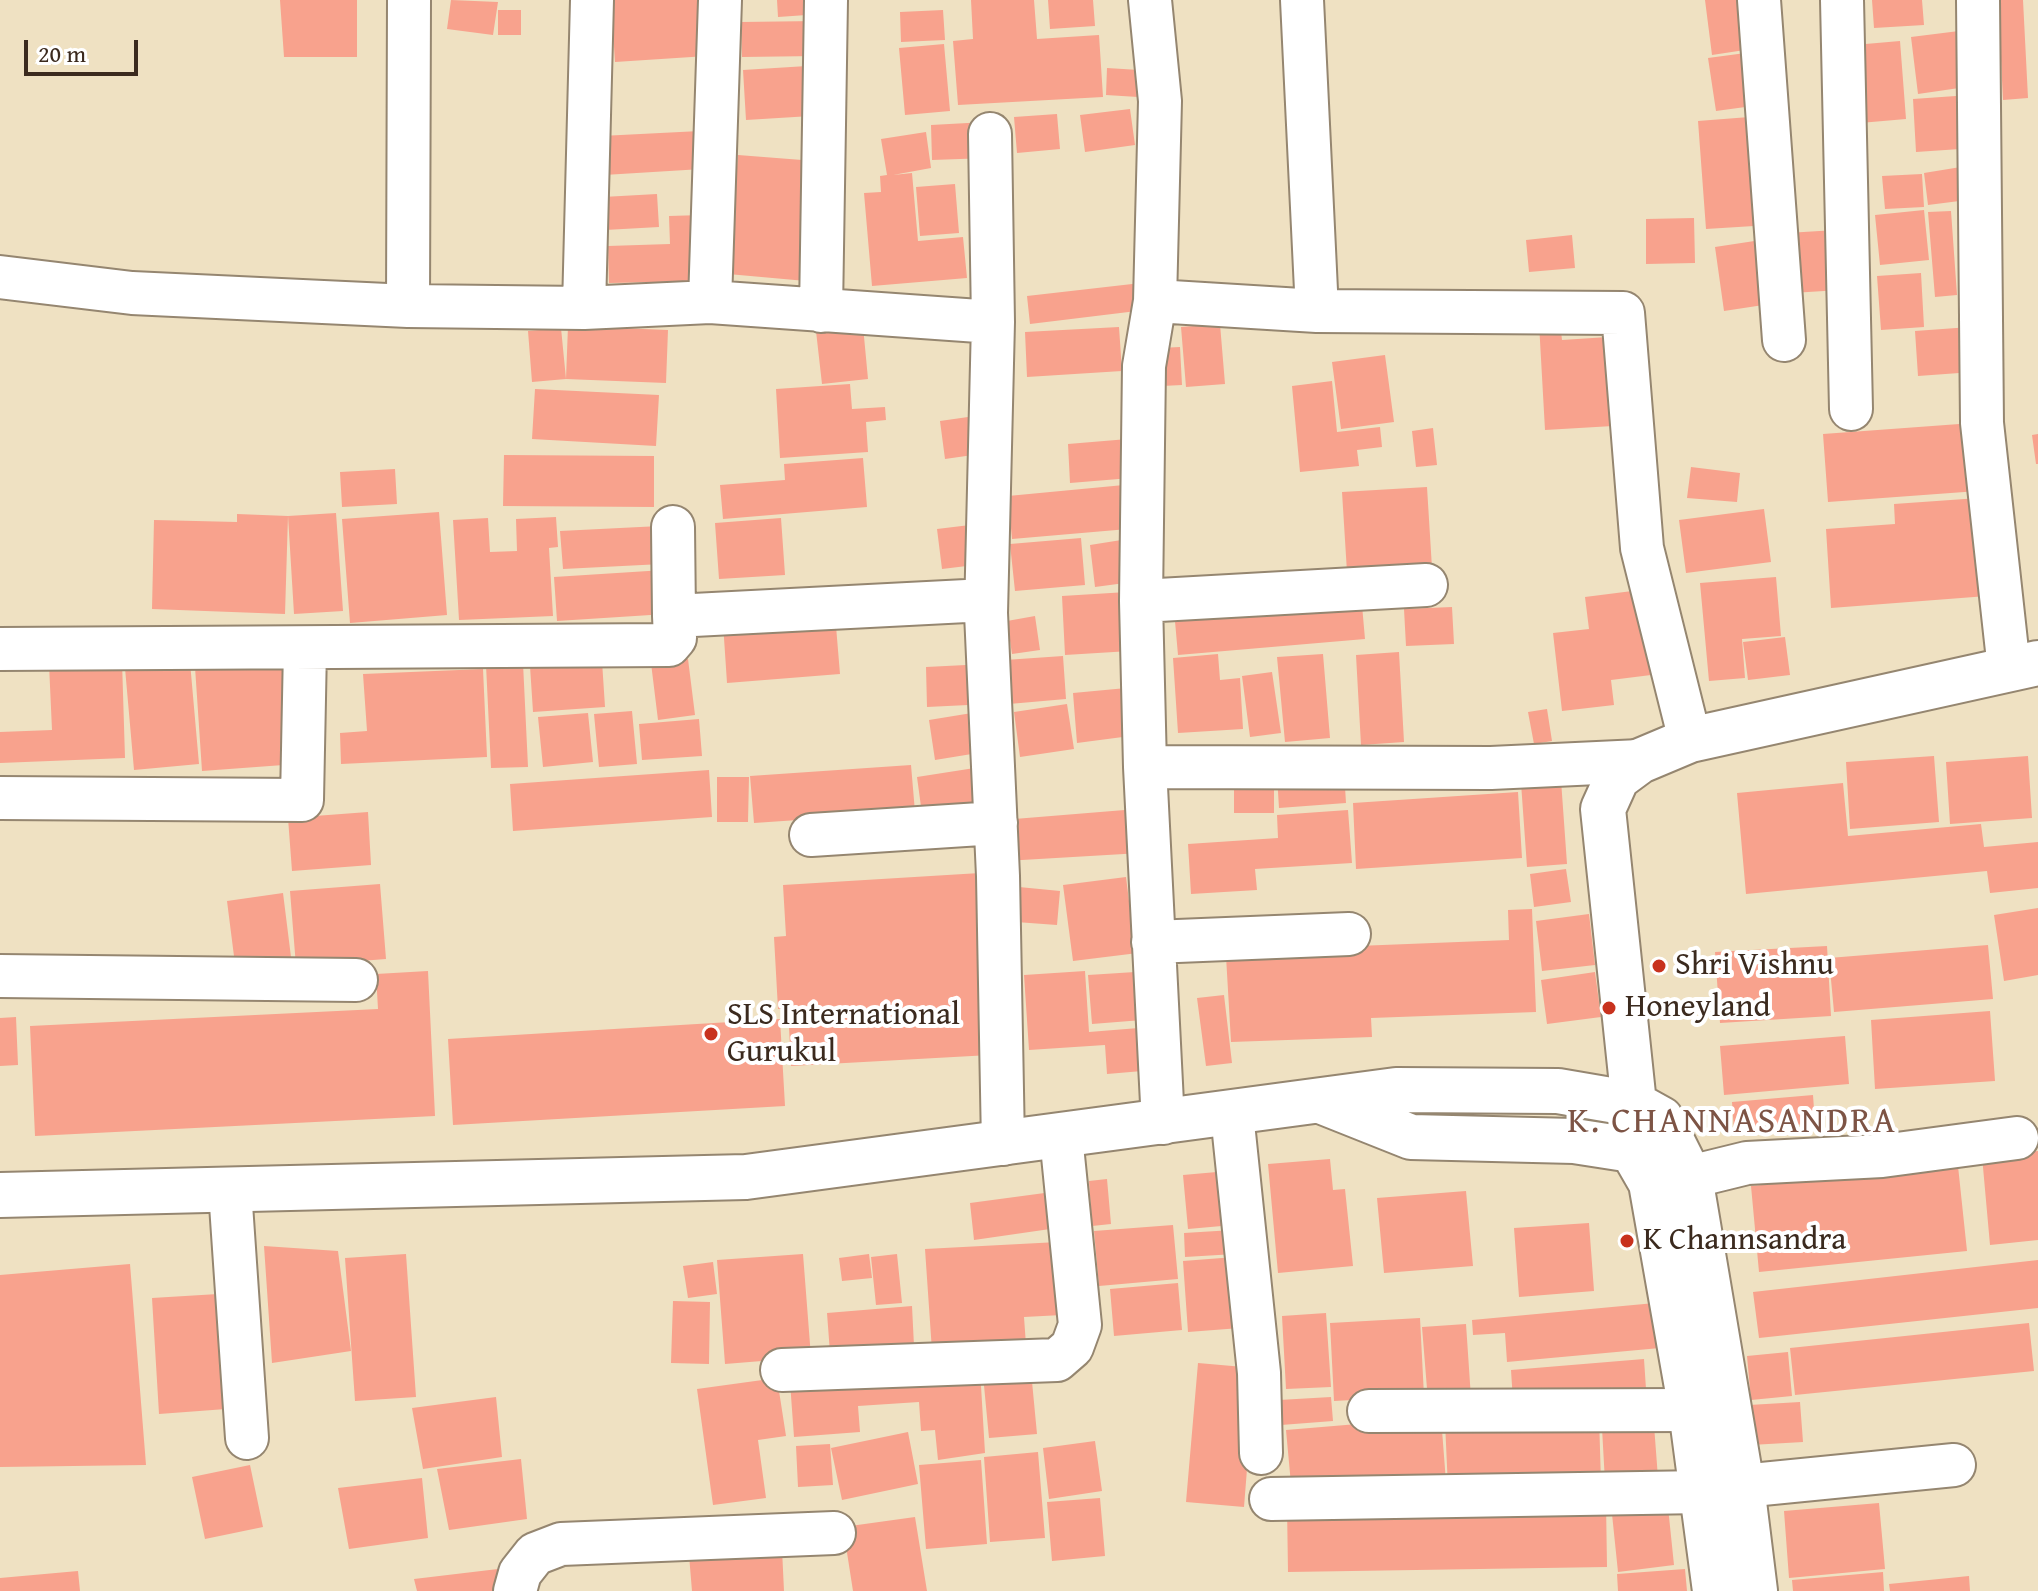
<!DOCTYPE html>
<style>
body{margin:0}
#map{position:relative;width:2038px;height:1591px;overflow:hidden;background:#efe1c2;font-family:"Gentium Book Plus",serif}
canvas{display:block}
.scale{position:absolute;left:24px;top:40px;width:114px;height:36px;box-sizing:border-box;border:4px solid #3b2a1e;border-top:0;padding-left:10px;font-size:24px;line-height:28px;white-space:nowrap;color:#3b2a1e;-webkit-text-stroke:6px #fff;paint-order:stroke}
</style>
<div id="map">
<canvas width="2038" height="1591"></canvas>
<div class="scale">20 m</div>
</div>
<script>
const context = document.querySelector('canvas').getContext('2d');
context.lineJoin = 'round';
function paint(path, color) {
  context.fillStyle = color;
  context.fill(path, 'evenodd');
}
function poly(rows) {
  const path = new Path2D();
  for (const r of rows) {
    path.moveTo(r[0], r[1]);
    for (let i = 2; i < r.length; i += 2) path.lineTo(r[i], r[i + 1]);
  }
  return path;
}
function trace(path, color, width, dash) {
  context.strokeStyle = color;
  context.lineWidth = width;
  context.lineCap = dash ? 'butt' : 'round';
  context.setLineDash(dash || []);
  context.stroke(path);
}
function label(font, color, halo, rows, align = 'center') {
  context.font = font + ' "Gentium Book Plus",serif';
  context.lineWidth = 8;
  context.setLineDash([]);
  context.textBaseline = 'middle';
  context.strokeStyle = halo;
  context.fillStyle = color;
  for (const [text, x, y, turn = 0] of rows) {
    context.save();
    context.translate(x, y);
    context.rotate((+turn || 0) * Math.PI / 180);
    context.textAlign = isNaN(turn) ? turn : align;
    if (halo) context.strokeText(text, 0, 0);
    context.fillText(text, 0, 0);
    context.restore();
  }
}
paint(poly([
 [280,0,357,0,357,57,284,57],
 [451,0,498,2,493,35,447,29],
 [611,0,706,0,707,56,615,62],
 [777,0,820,0,821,14,778,17],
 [971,0,1034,0,1037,39,1099,35,1103,97,958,105,953,41,973,39],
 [1048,0,1093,0,1095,26,1050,29],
 [1705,0,1750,0,1758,48,1712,55],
 [1872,0,1922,0,1924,25,1874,28],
 [1998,0,2023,0,2028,98,2003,100],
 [498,10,521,10,521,35,498,35],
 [943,10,945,40,901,42,900,12],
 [817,21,817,56,742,57,741,22],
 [1959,31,1966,87,1918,94,1911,37],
 [1900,41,1906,119,1860,123,1854,45],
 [944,44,950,111,905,115,899,48],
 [1753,52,1760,105,1716,111,1708,58],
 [807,66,811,116,746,120,743,70],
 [1107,68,1139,70,1138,97,1106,95],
 [1970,95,1975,148,1916,152,1913,99],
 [1130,109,1135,145,1085,152,1080,115],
 [1057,114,1060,149,1017,153,1014,117],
 [1762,116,1770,225,1706,229,1698,121],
 [986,122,988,158,932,160,931,125],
 [700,131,702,169,604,175,601,136],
 [926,132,931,168,893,175,912,173,918,241,963,237,967,278,872,286,864,193,881,192,880,176,887,175,881,139],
 [738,155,815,161,806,281,728,274],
 [1973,165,1975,199,1928,205,1924,173],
 [1922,174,1924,207,1885,209,1882,176],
 [955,184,959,233,920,236,916,187],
 [657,194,659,227,605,230,603,197],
 [1924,210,1929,260,1880,265,1875,215],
 [1951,211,1957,295,1935,297,1928,212],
 [702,215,704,281,609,283,608,246,670,244,669,216],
 [1694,218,1695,263,1646,264,1646,219],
 [1836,230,1840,290,1792,293,1787,233],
 [1572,235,1575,268,1529,272,1526,240],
 [1761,240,1770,304,1724,311,1715,247],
 [1921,273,1924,327,1881,330,1877,276],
 [1141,283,1145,310,1030,324,1027,296],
 [1560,322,1562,340,1608,337,1613,426,1545,430,1539,323],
 [1220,324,1225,384,1186,387,1181,327],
 [568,326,668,330,666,383,566,379],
 [863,326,868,379,822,384,816,331],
 [1119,327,1122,371,1027,377,1025,332],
 [1970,327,1973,372,1918,376,1915,331],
 [561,328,566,379,532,382,528,331],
 [1180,347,1182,385,1162,386,1160,348],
 [1385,355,1394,422,1341,429,1332,362],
 [1332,381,1337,432,1380,427,1382,447,1357,450,1359,466,1300,472,1292,386],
 [850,384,852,409,885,407,886,420,866,422,868,452,780,458,776,389],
 [535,389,659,395,656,446,532,439],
 [975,416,980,454,945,459,940,421],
 [1973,423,1978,491,1828,502,1823,434],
 [1433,428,1437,465,1416,467,1412,431],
 [2038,434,2038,464,2036,464,2032,435],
 [1128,439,1131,478,1070,483,1068,444],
 [504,455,654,456,654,507,503,506],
 [863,458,867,507,723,519,720,485,785,480,784,464],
 [1691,467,1740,473,1737,502,1687,498],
 [395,469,397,504,342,507,340,472],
 [1124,485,1128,529,1012,539,1008,496],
 [1427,487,1432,568,1347,572,1342,492],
 [1979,498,1987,596,1831,608,1826,529,1895,524,1894,504],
 [1764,509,1771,562,1686,573,1679,520],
 [439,512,447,615,350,623,342,519],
 [336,513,343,611,294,614,288,516],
 [237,514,288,516,285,614,152,609,154,520,237,522],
 [556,517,558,547,549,548,553,616,459,620,453,520,488,518,490,552,517,551,516,519],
 [781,518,785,575,719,579,715,523],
 [970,525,975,565,942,569,937,529],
 [660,526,662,564,563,569,560,531],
 [1081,538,1085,585,1015,591,1010,544],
 [1134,538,1140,581,1095,587,1090,545],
 [664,570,666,614,557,621,554,577],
 [1776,577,1781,636,1742,639,1745,678,1709,681,1700,583],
 [1648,589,1659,674,1611,680,1614,705,1562,711,1553,633,1589,629,1585,597],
 [1127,592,1130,651,1065,655,1062,596],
 [1361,594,1365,639,1178,655,1174,610],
 [1452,607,1454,644,1406,646,1404,609],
 [835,614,840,674,727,683,723,623],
 [1035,616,1040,650,1012,654,1007,621],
 [1785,637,1790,675,1748,680,1743,642],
 [1399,652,1404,742,1361,745,1356,655],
 [1218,654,1220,680,1240,678,1243,729,1178,733,1173,658],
 [1323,654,1330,738,1285,742,1277,657],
 [1063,656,1066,699,1009,704,1005,660],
 [688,659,695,715,658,720,651,663],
 [293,660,297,764,202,771,195,667],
 [122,661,125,758,0,763,0,732,52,730,49,664],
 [602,661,605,707,533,712,530,666],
 [190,662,199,764,134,770,125,668],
 [523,663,528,767,491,768,486,665],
 [966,665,968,705,927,707,926,667],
 [483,669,487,757,341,764,340,733,367,731,363,674],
 [1272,672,1281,733,1250,737,1242,676],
 [1137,687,1138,735,1077,743,1073,693],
 [1067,704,1074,749,1020,757,1014,712],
 [1547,709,1552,741,1534,744,1528,712],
 [632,711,637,764,599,767,594,714],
 [978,712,984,752,935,760,929,720],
 [588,713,593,762,543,767,538,717],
 [699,719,702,756,642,760,639,724],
 [1934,756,1939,822,1850,829,1846,762],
 [2028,756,2032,818,1950,824,1946,762],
 [911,765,915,812,754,823,750,776],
 [981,767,986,804,922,814,917,777],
 [709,770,712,817,513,831,510,784],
 [1344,771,1346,803,1279,808,1277,776],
 [717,777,749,777,748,822,717,822],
 [1561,780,1567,864,1527,867,1521,783],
 [1843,783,1848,836,1981,824,1984,847,2038,842,2038,888,1990,893,1987,871,1746,894,1737,793],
 [1234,788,1274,788,1274,813,1234,813],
 [1518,792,1522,858,1356,869,1353,803],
 [1137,809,1141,853,1005,861,1002,820],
 [1348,810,1352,863,1255,869,1257,890,1191,894,1188,844,1278,838,1277,815],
 [368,812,371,865,292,871,288,818],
 [1566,869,1571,902,1534,907,1530,874],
 [980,873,990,1055,791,1066,788,1008,778,1009,774,937,786,936,783,885],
 [1126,877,1132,925,1146,952,1073,961,1063,885],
 [380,884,386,959,296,966,290,891],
 [1019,887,1060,891,1057,925,1016,922],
 [283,893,292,965,236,972,227,901],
 [2038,908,2038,975,2004,981,1994,915],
 [1532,909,1536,1012,1371,1018,1372,1037,1231,1042,1226,956,1256,950,1509,940,1508,910],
 [1589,914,1595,965,1542,971,1536,921],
 [1988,945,1993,999,1834,1012,1829,958],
 [1827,946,1831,1016,1720,1023,1715,952],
 [428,971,435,1116,35,1136,30,1026,378,1009,376,974],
 [1085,971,1089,1032,1151,1027,1154,1070,1107,1074,1105,1045,1029,1050,1024,975],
 [1151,971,1155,1019,1092,1024,1088,975],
 [1595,972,1601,1017,1547,1024,1541,980],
 [1224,995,1232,1063,1206,1066,1197,998],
 [1990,1011,1995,1081,1875,1089,1871,1020],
 [16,1017,18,1065,0,1066,0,1018],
 [780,1019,785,1106,453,1125,448,1039],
 [1845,1036,1849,1084,1724,1095,1720,1046],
 [1813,1095,1815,1123,1734,1131,1732,1102],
 [2038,1151,2038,1240,1990,1245,1982,1156],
 [1330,1159,1333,1190,1345,1189,1353,1266,1278,1273,1268,1164],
 [1958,1166,1967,1251,1759,1272,1751,1186],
 [1228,1171,1233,1225,1188,1229,1183,1175],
 [1107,1179,1111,1224,1092,1226,1089,1181],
 [1466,1191,1473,1266,1384,1273,1377,1198],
 [1052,1192,1057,1228,974,1240,970,1203],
 [1589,1223,1594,1291,1519,1297,1514,1228],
 [1173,1225,1178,1279,1099,1286,1094,1231],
 [1233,1230,1235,1254,1185,1257,1184,1233],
 [1058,1242,1062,1315,1024,1317,1026,1345,932,1351,925,1249],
 [264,1246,338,1251,351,1351,272,1363],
 [406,1254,416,1397,355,1401,345,1258],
 [803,1254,811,1357,725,1364,717,1260],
 [869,1254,872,1278,842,1281,839,1258],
 [897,1254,902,1303,876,1305,871,1257],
 [1235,1257,1240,1328,1188,1332,1183,1261],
 [2038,1260,2038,1308,1759,1338,1753,1292],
 [713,1262,717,1294,688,1298,683,1266],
 [130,1264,146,1465,0,1467,0,1275],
 [1178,1283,1182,1330,1114,1336,1110,1289],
 [218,1294,226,1409,159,1414,152,1298],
 [673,1301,710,1302,709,1364,671,1363],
 [1655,1303,1660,1348,1507,1362,1505,1333,1473,1335,1472,1320],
 [912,1306,914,1346,830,1353,827,1313],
 [1326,1313,1331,1387,1286,1389,1282,1316],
 [1420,1318,1424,1396,1334,1401,1330,1323],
 [2029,1323,2034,1371,1795,1395,1790,1348],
 [1466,1324,1471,1398,1428,1401,1422,1327],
 [1788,1352,1792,1396,1751,1400,1747,1356],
 [1644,1359,1646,1389,1513,1401,1511,1370],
 [1198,1363,1255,1368,1244,1507,1186,1502],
 [980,1369,985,1453,938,1460,935,1430,921,1431,919,1402,858,1406,860,1432,794,1437,790,1382],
 [1031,1371,1037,1434,989,1438,983,1375],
 [777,1378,786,1436,758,1440,766,1498,713,1505,697,1389],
 [496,1397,502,1457,423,1469,412,1408],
 [1331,1397,1333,1421,1281,1425,1279,1400],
 [1800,1402,1803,1442,1751,1445,1749,1405],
 [1441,1417,1446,1482,1292,1495,1286,1430],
 [1599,1417,1601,1482,1448,1488,1445,1422],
 [1654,1425,1658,1478,1605,1482,1602,1428],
 [908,1432,918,1484,842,1500,831,1448],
 [1095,1441,1102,1491,1049,1499,1043,1448],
 [830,1444,833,1485,798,1487,796,1446],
 [1038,1452,1045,1538,990,1542,984,1457],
 [521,1459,527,1519,449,1530,437,1469],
 [981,1460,987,1544,926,1549,919,1465],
 [250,1465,263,1527,205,1539,192,1477],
 [422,1478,428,1538,349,1549,338,1488],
 [1100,1498,1105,1556,1052,1561,1047,1502],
 [1606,1502,1607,1567,1288,1572,1287,1506],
 [1879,1503,1885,1569,1789,1578,1784,1511],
 [1668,1507,1674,1565,1618,1572,1612,1514],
 [915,1517,927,1591,853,1591,843,1527],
 [782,1549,784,1591,692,1591,689,1555],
 [498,1569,501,1591,417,1591,414,1579],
 [1685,1569,1687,1591,1618,1591,1617,1574],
 [78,1571,80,1591,0,1591,0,1578],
 [1883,1572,1884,1591,1793,1591,1792,1580],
 [1969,1576,1970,1591,1890,1591,1889,1584]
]), '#f8a28d');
const minor = poly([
 [1150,0,1160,101,1155,301,1144,366,1141,601,1145,767,1163,1123],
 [1302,0,1317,311],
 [1759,0,1784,340],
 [1842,0,1851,409],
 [1978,0,1982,423,2009,669],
 [990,134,993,322,986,613,998,876,1003,1144],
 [0,277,132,293,408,306,584,308,710,302,993,322],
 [1155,301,1317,311,1623,313,1642,548,1690,740],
 [710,302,720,0],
 [408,306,409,0],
 [584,308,592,0],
 [821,311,826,0],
 [673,527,674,616],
 [1141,601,1426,585],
 [0,649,669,645,675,638,674,616,986,600],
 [1145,767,1491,768,1640,761],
 [0,798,302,800,305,648],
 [811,835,996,823],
 [1153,942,1349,934],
 [0,976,356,980],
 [1232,1114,1259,1373,1261,1453],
 [1690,1177,1747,1163,1882,1156,2017,1138],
 [230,1190,247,1438],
 [782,1370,1057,1360,1072,1347,1080,1325,1061,1136],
 [1369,1411,1691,1410],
 [1742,1486,1954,1465],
 [1271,1499,1703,1492],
 [515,1591,520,1573,535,1554,561,1544,834,1533]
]);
const major = poly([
 [1323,1102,1411,1137,1574,1141,1632,1150],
 [0,1195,746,1177,1396,1090,1558,1091,1634,1104,1661,1119,1690,1177,1742,1486,1755,1591],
 [1715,1591,1691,1410,1651,1183,1632,1150,1634,1104,1603,809,1617,778,1640,761,1690,740,2038,663]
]);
trace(minor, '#958670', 46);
trace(major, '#958670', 48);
trace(minor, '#fff', 42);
trace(major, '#fff', 44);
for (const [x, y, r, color] of [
 [1659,966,8,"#c8321e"],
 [1609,1008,8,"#c8321e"],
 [711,1034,8,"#c8321e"],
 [1627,1241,8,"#c8321e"]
]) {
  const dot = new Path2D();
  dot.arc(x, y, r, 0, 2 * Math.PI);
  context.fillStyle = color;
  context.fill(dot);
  trace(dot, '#fff', 3);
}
label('32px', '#3b2a1e', '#fff', [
 ["Shri Vishnu",1675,966],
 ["Honeyland",1625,1008],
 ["SLS International",727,1016],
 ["Gurukul",727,1053],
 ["K Channsandra",1643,1241]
], 'left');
context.letterSpacing = '2px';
label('36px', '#7d5445', '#fff', [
 ["K. CHANNASANDRA",1732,1123]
]);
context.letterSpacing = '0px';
</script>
